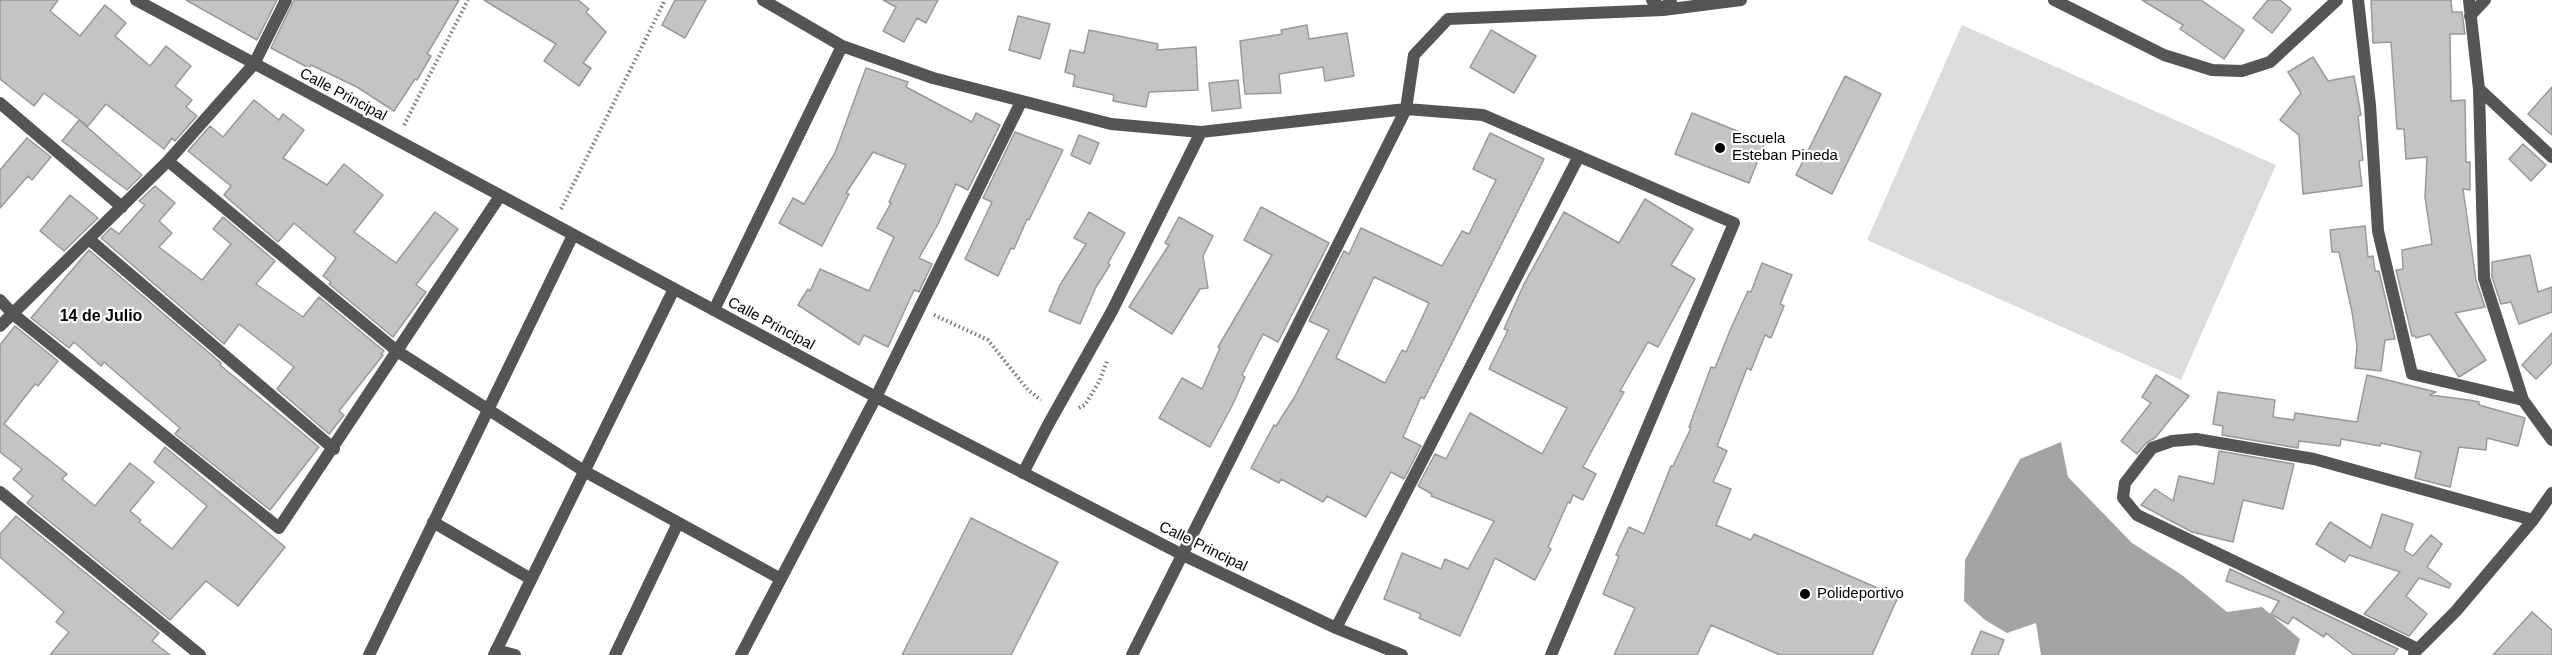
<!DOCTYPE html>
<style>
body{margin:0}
canvas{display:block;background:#fff}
</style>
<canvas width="2552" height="655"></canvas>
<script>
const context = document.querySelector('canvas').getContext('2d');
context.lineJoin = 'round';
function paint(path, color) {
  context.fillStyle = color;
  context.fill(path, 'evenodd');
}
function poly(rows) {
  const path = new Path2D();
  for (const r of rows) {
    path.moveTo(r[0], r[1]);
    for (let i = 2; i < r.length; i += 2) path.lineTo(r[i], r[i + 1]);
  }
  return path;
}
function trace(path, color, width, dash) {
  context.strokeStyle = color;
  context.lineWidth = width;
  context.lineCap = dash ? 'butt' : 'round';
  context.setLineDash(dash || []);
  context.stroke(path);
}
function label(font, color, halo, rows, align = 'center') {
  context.font = font + ' Helvetica,sans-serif';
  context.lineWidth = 4.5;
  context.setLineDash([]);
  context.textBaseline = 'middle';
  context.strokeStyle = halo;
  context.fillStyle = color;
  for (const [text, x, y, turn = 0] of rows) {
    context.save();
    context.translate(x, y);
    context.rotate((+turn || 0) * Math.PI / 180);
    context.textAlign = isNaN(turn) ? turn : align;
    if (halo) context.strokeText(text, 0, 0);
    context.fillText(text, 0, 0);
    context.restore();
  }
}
paint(poly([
 [1962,25,2276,165,2181,380,1867,240]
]), '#dcdcdc');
paint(poly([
 [2061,442,2068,477,2132,543,2182,575,2227,612,2262,607,2300,639,2295,655,2041,655,2036,623,2007,633,1985,620,1964,601,1965,560,2020,459]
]), '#a3a3a3');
const building = poly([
 [0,0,58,0,50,11,80,36,105,5,126,23,115,36,150,66,166,46,191,66,175,86,192,100,186,107,197,116,175,141,172,138,164,149,106,104,88,126,44,93,34,106,0,79,0,0],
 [186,0,277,0,257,40,186,0],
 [294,0,459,0,427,54,431,56,417,80,415,79,394,111,357,87,311,65,309,68,271,48,294,0],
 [484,0,578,0,589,9,586,12,606,32,583,63,591,68,579,86,544,61,556,44,484,0],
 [675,0,706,0,685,38,662,25,675,0],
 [883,0,938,0,926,23,917,18,904,42,883,31,896,7,883,0],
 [2142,0,2201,0,2244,30,2224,59,2180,29,2183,25,2142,0],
 [2268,0,2280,0,2291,9,2272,33,2253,18,2268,0],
 [2371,0,2451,0,2452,12,2462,12,2465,34,2450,34,2451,101,2465,100,2466,162,2470,162,2470,190,2463,189,2476,280,2485,307,2455,313,2486,360,2459,377,2430,334,2416,338,2415,336,2412,336,2396,270,2403,269,2402,250,2432,244,2425,197,2427,157,2406,159,2404,129,2397,129,2391,42,2373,43,2371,0],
 [1018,16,1050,24,1040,59,1009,50,1018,16],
 [1307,25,1309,39,1347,33,1354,76,1325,81,1323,67,1279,74,1281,93,1245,94,1240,41,1282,34,1281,30,1307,25],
 [1089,30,1158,44,1157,50,1196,47,1198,90,1149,92,1146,107,1113,101,1114,95,1073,86,1075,75,1065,72,1070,50,1084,53,1089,30],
 [1491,30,1536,56,1514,93,1470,67,1491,30],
 [2313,57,2328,81,2354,76,2361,115,2358,116,2363,160,2359,161,2362,186,2303,194,2299,135,2280,120,2301,93,2288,72,2313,57],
 [866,68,908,82,906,87,972,122,976,113,1000,125,968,190,956,184,938,224,919,258,932,264,919,292,914,290,888,347,864,335,859,345,798,305,808,289,810,291,820,269,869,291,894,237,877,228,891,203,889,202,906,165,873,152,846,193,849,194,822,246,779,223,793,198,804,204,835,153,866,68],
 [1845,76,1881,94,1832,194,1796,175,1845,76],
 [1238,80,1241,108,1212,111,1209,83,1238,80],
 [2552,87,2552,135,2528,114,2552,87],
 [254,100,279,120,283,114,304,130,283,158,327,185,344,164,383,195,354,232,396,263,435,212,458,229,416,285,426,292,393,337,329,284,331,282,323,276,336,258,294,223,278,242,224,195,231,186,188,151,210,126,223,137,254,100],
 [1692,113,1765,142,1749,183,1675,154,1692,113],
 [79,120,142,175,127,190,62,141,79,120],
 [1015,132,1063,150,1029,220,1027,219,1014,249,1011,248,998,276,965,259,992,202,983,198,1015,132],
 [1490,133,1544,159,1424,399,1421,397,1403,437,1421,446,1404,479,1391,472,1366,517,1327,496,1323,502,1281,479,1279,483,1251,468,1274,425,1276,426,1294,398,1329,330,1309,321,1344,251,1349,254,1361,228,1442,266,1462,231,1469,234,1496,180,1473,169,1490,133],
 [1374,277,1429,303,1406,352,1402,350,1385,383,1336,358,1374,277],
 [1079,135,1099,143,1090,164,1071,155,1079,135],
 [27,138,51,157,32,180,28,176,0,208,0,170,27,138],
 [2523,144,2546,165,2531,181,2509,159,2523,144],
 [155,186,175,203,159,221,172,233,159,247,202,280,231,244,213,229,223,217,275,261,256,284,303,317,319,297,384,351,381,354,383,355,339,411,344,415,329,434,277,389,294,367,239,324,224,344,101,238,111,228,119,234,145,205,139,201,155,186],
 [70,195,98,218,64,251,40,231,70,195],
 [1645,199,1693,229,1671,265,1695,279,1658,347,1648,342,1620,391,1624,392,1583,467,1596,474,1583,500,1573,495,1570,503,1568,502,1548,547,1551,549,1535,580,1495,558,1460,636,1419,618,1421,614,1384,599,1402,553,1441,569,1445,559,1468,569,1494,521,1431,496,1432,494,1418,486,1435,454,1446,459,1470,413,1542,454,1567,408,1489,369,1508,330,1504,329,1524,284,1564,212,1619,243,1645,199],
 [1261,207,1329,243,1278,342,1263,334,1242,375,1245,377,1232,406,1210,447,1159,418,1182,378,1202,389,1220,348,1218,347,1272,255,1244,240,1261,207],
 [1089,212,1125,233,1108,263,1110,265,1096,287,1080,324,1049,311,1060,285,1086,244,1074,238,1089,212],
 [1179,217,1213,236,1203,256,1208,288,1200,289,1172,334,1129,307,1169,245,1165,243,1179,217],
 [2365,226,2368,257,2373,256,2375,271,2379,271,2395,339,2385,340,2381,371,2355,368,2357,346,2352,312,2339,252,2332,252,2330,230,2365,226],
 [89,250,221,363,220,365,319,447,270,510,175,434,180,428,104,362,101,366,74,342,69,348,31,318,89,250],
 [2530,255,2538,292,2552,287,2552,312,2519,324,2511,302,2501,304,2492,277,2492,262,2530,255],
 [1762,263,1792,275,1780,304,1784,306,1771,338,1765,335,1751,370,1747,368,1717,446,1727,451,1713,482,1731,489,1716,525,1751,540,1754,534,1898,597,1872,655,1780,655,1711,625,1697,655,1614,655,1635,608,1603,594,1619,556,1616,555,1629,527,1644,534,1671,466,1673,466,1691,428,1689,427,1711,367,1715,368,1731,328,1748,291,1751,292,1762,263],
 [15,326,58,361,38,386,35,384,4,424,67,474,62,479,95,506,130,463,154,482,130,511,141,520,139,522,172,549,207,506,154,462,165,447,285,547,238,606,206,581,170,620,27,503,33,496,13,479,22,469,0,452,0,345,15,326],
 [2552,333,2552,363,2536,379,2522,365,2552,333],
 [2156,375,2189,396,2155,438,2146,443,2137,454,2121,441,2151,403,2142,397,2156,375],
 [2367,375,2436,392,2430,395,2469,400,2479,402,2479,405,2525,418,2518,446,2487,438,2486,450,2459,447,2450,487,2415,478,2421,452,2381,443,2380,446,2341,439,2340,446,2299,441,2298,448,2222,435,2223,426,2213,424,2218,392,2275,400,2273,417,2294,420,2295,413,2357,422,2367,375],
 [2219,451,2294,464,2283,509,2243,500,2233,542,2192,532,2141,505,2155,489,2173,501,2179,476,2214,484,2219,451],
 [2382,514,2413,524,2404,550,2413,556,2431,535,2442,544,2427,567,2451,584,2449,588,2419,578,2406,596,2427,614,2409,636,2364,614,2400,572,2349,555,2345,562,2316,544,2330,522,2371,548,2382,514],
 [16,516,159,633,152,641,170,655,50,655,69,632,56,622,64,612,0,557,0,534,16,516],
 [971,518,1058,562,1011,655,902,655,971,518],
 [2230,569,2398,649,2393,655,2354,655,2326,633,2324,637,2293,617,2288,624,2271,614,2279,601,2226,581,2230,569],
 [2532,612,2552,630,2552,655,2493,655,2532,612],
 [1981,631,2004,640,1998,655,1971,655,1981,631]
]);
paint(building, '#c4c4c4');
trace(building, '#999', 1.5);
trace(poly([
 [404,125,468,0],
 [561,209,665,0],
 [934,315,988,340,1028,390,1041,400],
 [1079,408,1085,405,1100,380,1107,361]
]), '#777', 4, [1.5, 3]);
trace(poly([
 [763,0,842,46,933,78,1111,124,1201,132,1406,109,1483,115,1734,223,1551,655],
 [1652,0,1663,10,1671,0],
 [2054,0,2164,55,2212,70,2242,71,2270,62,2337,0],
 [2358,0,2370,105,2378,231,2412,374,2523,400,2552,440],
 [2469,0,2479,89,2484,278,2523,400],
 [2470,16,2485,0],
 [2479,89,2552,157],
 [0,103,122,207],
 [168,161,397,351,584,471,781,579],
 [90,240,334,449],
 [0,300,13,314,279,528,500,196],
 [714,310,842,46],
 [0,326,168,161,254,64,286,0],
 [1023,473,1049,423,1112,311,1201,132],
 [0,492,200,655],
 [433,522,531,579],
 [1336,628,1579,156],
 [2418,649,2137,515,2123,498,2125,483,2152,448,2172,441,2196,439,2314,459,2533,520],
 [496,650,515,655],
 [2414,653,2456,611,2533,520,2552,493],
 [369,655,573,235],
 [494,655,674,289],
 [615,655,678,523],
 [741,655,876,397,1021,102],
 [1132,655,1406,109,1414,55,1448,19,1663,10,1741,0]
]), '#555', 12);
trace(poly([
 [136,0,876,397,1181,554,1336,628,1402,655]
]), '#555', 12);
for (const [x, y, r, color] of [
 [1720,148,6,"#000"],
 [1805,594,6,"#000"]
]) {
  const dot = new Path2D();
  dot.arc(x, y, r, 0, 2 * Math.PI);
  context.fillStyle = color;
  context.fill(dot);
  trace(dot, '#fff', 2);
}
label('15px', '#000', '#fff', [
 ["Calle Principal",343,95,28],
 ["Calle Principal",771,324,28],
 ["Calle Principal",1203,547,26]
]);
label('15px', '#000', '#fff', [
 ["Escuela",1732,139],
 ["Esteban Pineda",1732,156],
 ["Polideportivo",1817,594]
], 'left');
label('bold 16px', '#000', '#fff', [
 ["14 de Julio",101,317]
]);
</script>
